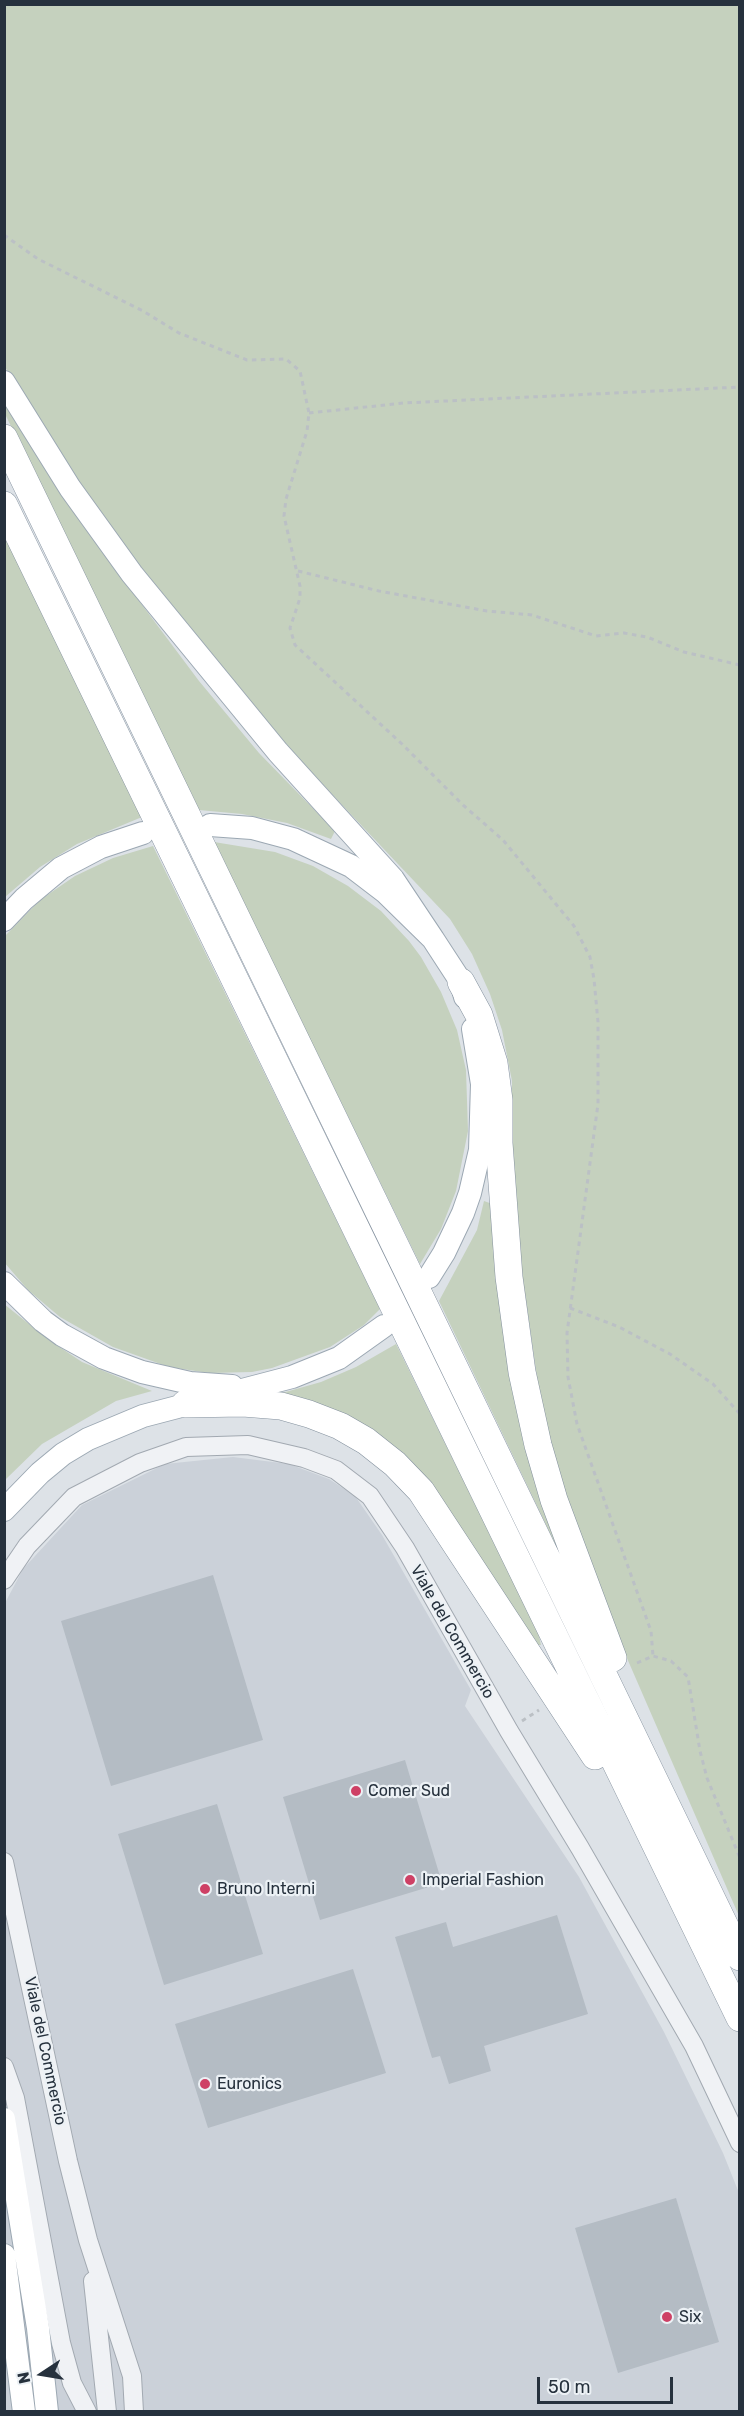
<!DOCTYPE html>
<style>
body{margin:0}
#map{position:relative;width:744px;height:2416px;overflow:hidden;background:#dde2e7;font-family:Rubik,sans-serif}
canvas{display:block}
.frame{position:absolute;inset:0;border:6px solid #26313d;pointer-events:none}
.north{position:absolute;left:12px;top:2344px;width:60px;height:60px;-webkit-text-stroke:4px #ecf1f5;paint-order:stroke;rotate:258deg;font-size:16px;font-weight:700;line-height:24px;text-align:center;color:#26313d}
.north::after{content:'';display:block;margin:auto;width:21px;height:27px;background:#26313d;clip-path:polygon(50% 0,100% 100%,50% 72%,0 100%)}
.scale{position:absolute;left:537px;top:2377px;width:136px;height:27px;box-sizing:border-box;border:3px solid #26313d;border-top:0;padding-left:8px;font-size:18px;line-height:21px;white-space:nowrap;color:#26313d;-webkit-text-stroke:4px #ecf1f5;paint-order:stroke}
</style>
<div id="map">
<canvas width="744" height="2416"></canvas>
<div class="frame"></div>
<div class="north">N</div>
<div class="scale">50 m</div>
</div>
<script>
const context = document.querySelector('canvas').getContext('2d');
context.lineJoin = 'round';
function paint(path, color) {
  context.fillStyle = color;
  context.fill(path, 'evenodd');
}
function poly(rows) {
  const path = new Path2D();
  for (const r of rows) {
    path.moveTo(r[0], r[1]);
    for (let i = 2; i < r.length; i += 2) path.lineTo(r[i], r[i + 1]);
  }
  return path;
}
function trace(path, color, width, dash) {
  context.strokeStyle = color;
  context.lineWidth = width;
  context.lineCap = dash ? 'butt' : 'round';
  context.setLineDash(dash || []);
  context.stroke(path);
}
function label(font, color, halo, rows, align = 'center') {
  context.font = font + ' Rubik,sans-serif';
  context.lineWidth = 4.5;
  context.setLineDash([]);
  context.textBaseline = 'middle';
  context.strokeStyle = halo;
  context.fillStyle = color;
  for (const [text, x, y, turn = 0] of rows) {
    context.save();
    context.translate(x, y);
    context.rotate((+turn || 0) * Math.PI / 180);
    context.textAlign = isNaN(turn) ? turn : align;
    if (halo) context.strokeText(text, 0, 0);
    context.fillText(text, 0, 0);
    context.restore();
  }
}
paint(poly([
 [233,1457,289,1464,329,1479,355,1496,382,1535,471,1690,465,1706,579,1877,664,2032,723,2153,739,2193,739,2411,5,2412,5,1603,23,1569,82,1505,165,1464]
]), '#cbd1d9');
paint(poly([
 [6,4,739,5,739,1916,623,1649,565,1508,538,1384,521,1266,512,1134,512,1081,502,1030,490,994,472,954,450,919,273,732,166,602,100,514,5,367],
 [5,400,83,526,199,681,259,753,335,831,331,839,287,823,242,814,199,810,5,414],
 [4,532,142,817,77,844,40,867,5,897],
 [214,842,275,852,313,866,348,886,381,911,409,941,421,957,441,992,457,1030,466,1070,468,1131,456,1191,441,1229,420,1264],
 [153,846,380,1309,364,1325,330,1347,272,1368,252,1372,209,1373,169,1367,113,1347,60,1317,28,1290,4,1262,4,937,40,900,75,876,113,858],
 [484,1201,495,1205,560,1554,439,1301,477,1230],
 [4,1304,49,1340,82,1362,152,1391,116,1401,42,1444,5,1480],
 [396,1344,538,1631,541,1645,533,1645,426,1484,282,1393,321,1382,356,1367]
]), '#c5d1be');
paint(poly([
 [213,1575,263,1740,111,1786,61,1621],
 [405,1760,442,1883,320,1920,283,1797],
 [217,1804,263,1954,164,1985,118,1834],
 [557,1915,588,2014,484,2046,491,2071,449,2084,440,2056,432,2058,395,1937,446,1922,453,1947],
 [353,1969,386,2073,208,2128,175,2024],
 [676,2198,719,2342,618,2373,575,2228]
]), '#b4bcc4');
const minor = poly([
 [4,1580,27,1546,74,1497,140,1463,186,1447,248,1445,304,1458,336,1470,370,1496,405,1548,509,1731,580,1848,694,2046,740,2143],
 [4,1862,68,2161,88,2240,132,2376,134,2412],
 [4,2067,15,2098,61,2343,72,2383,87,2412],
 [93,2281,107,2412]
]);
const major = poly([
 [4,382,70,488,132,574,278,752,393,879,433,939],
 [210,825,252,828,293,839,351,866,385,892,433,939,461,982,465,997],
 [4,920,24,899,61,868,101,847,143,833],
 [429,1277,444,1253,463,1213,470,1193,480,1150,482,1084,473,1029],
 [4,1283,43,1321,62,1335,104,1358,142,1372,190,1383,232,1386],
 [4,1510,40,1473,63,1454,88,1439,143,1416,292,1377,339,1358,384,1326],
 [4,2119,38,2328,47,2412],
 [4,2255,24,2412]
]);
const highway = poly([
 [4,438,740,1957],
 [4,505,740,2018],
 [461,982,479,1015,494,1063,499,1100,499,1143,509,1277,522,1372,538,1445,554,1500,613,1658],
 [185,1404,243,1403,281,1406,309,1414,340,1426,366,1441,395,1464,421,1491,595,1756]
]);
trace(minor, '#a2a9b1', 20);
trace(major, '#9ca8b3', 24);
trace(highway, '#84919e', 28);
trace(poly([
 [4,235,38,259,143,311,179,333,247,360,286,359,300,371,309,413,307,431,286,499,284,516,300,586,300,598,290,628,295,645,402,744,463,805,503,840,574,926,590,957,594,979,598,1022,598,1104,567,1333,568,1377,577,1424,651,1631,653,1656],
 [309,413,404,403,740,387],
 [298,571,379,591,487,611,532,615,596,636,624,633,647,637,684,652,740,665],
 [570,1308,619,1327,670,1354,713,1384,740,1414],
 [637,1663,653,1656,671,1661,688,1677,700,1751,707,1778,740,1858],
 [522,1721,539,1710]
]), '#bbc0c5', 3, [4.5, 4.5]);
trace(minor, '#f0f2f5', 18);
trace(major, '#fff', 22);
trace(highway, '#fff', 27);
for (const [x, y, r, color] of [
 [356,1791,6,"#ce4065"],
 [410,1880,6,"#ce4065"],
 [205,1889,6,"#ce4065"],
 [205,2084,6,"#ce4065"],
 [667,2317,6,"#ce4065"]
]) {
  const dot = new Path2D();
  dot.arc(x, y, r, 0, 2 * Math.PI);
  context.fillStyle = color;
  context.fill(dot);
  trace(dot, '#ecf1f5', 2);
}
label('16px', '#26313d', '#ecf1f5', [
 ["Viale del Commercio",452,1632,60],
 ["Viale del Commercio",45,2051,78]
]);
label('16px', '#26313d', '#ecf1f5', [
 ["Comer Sud",368,1791],
 ["Imperial Fashion",422,1880],
 ["Bruno Interni",217,1889],
 ["Euronics",217,2084],
 ["Six",679,2317]
], 'left');
</script>
